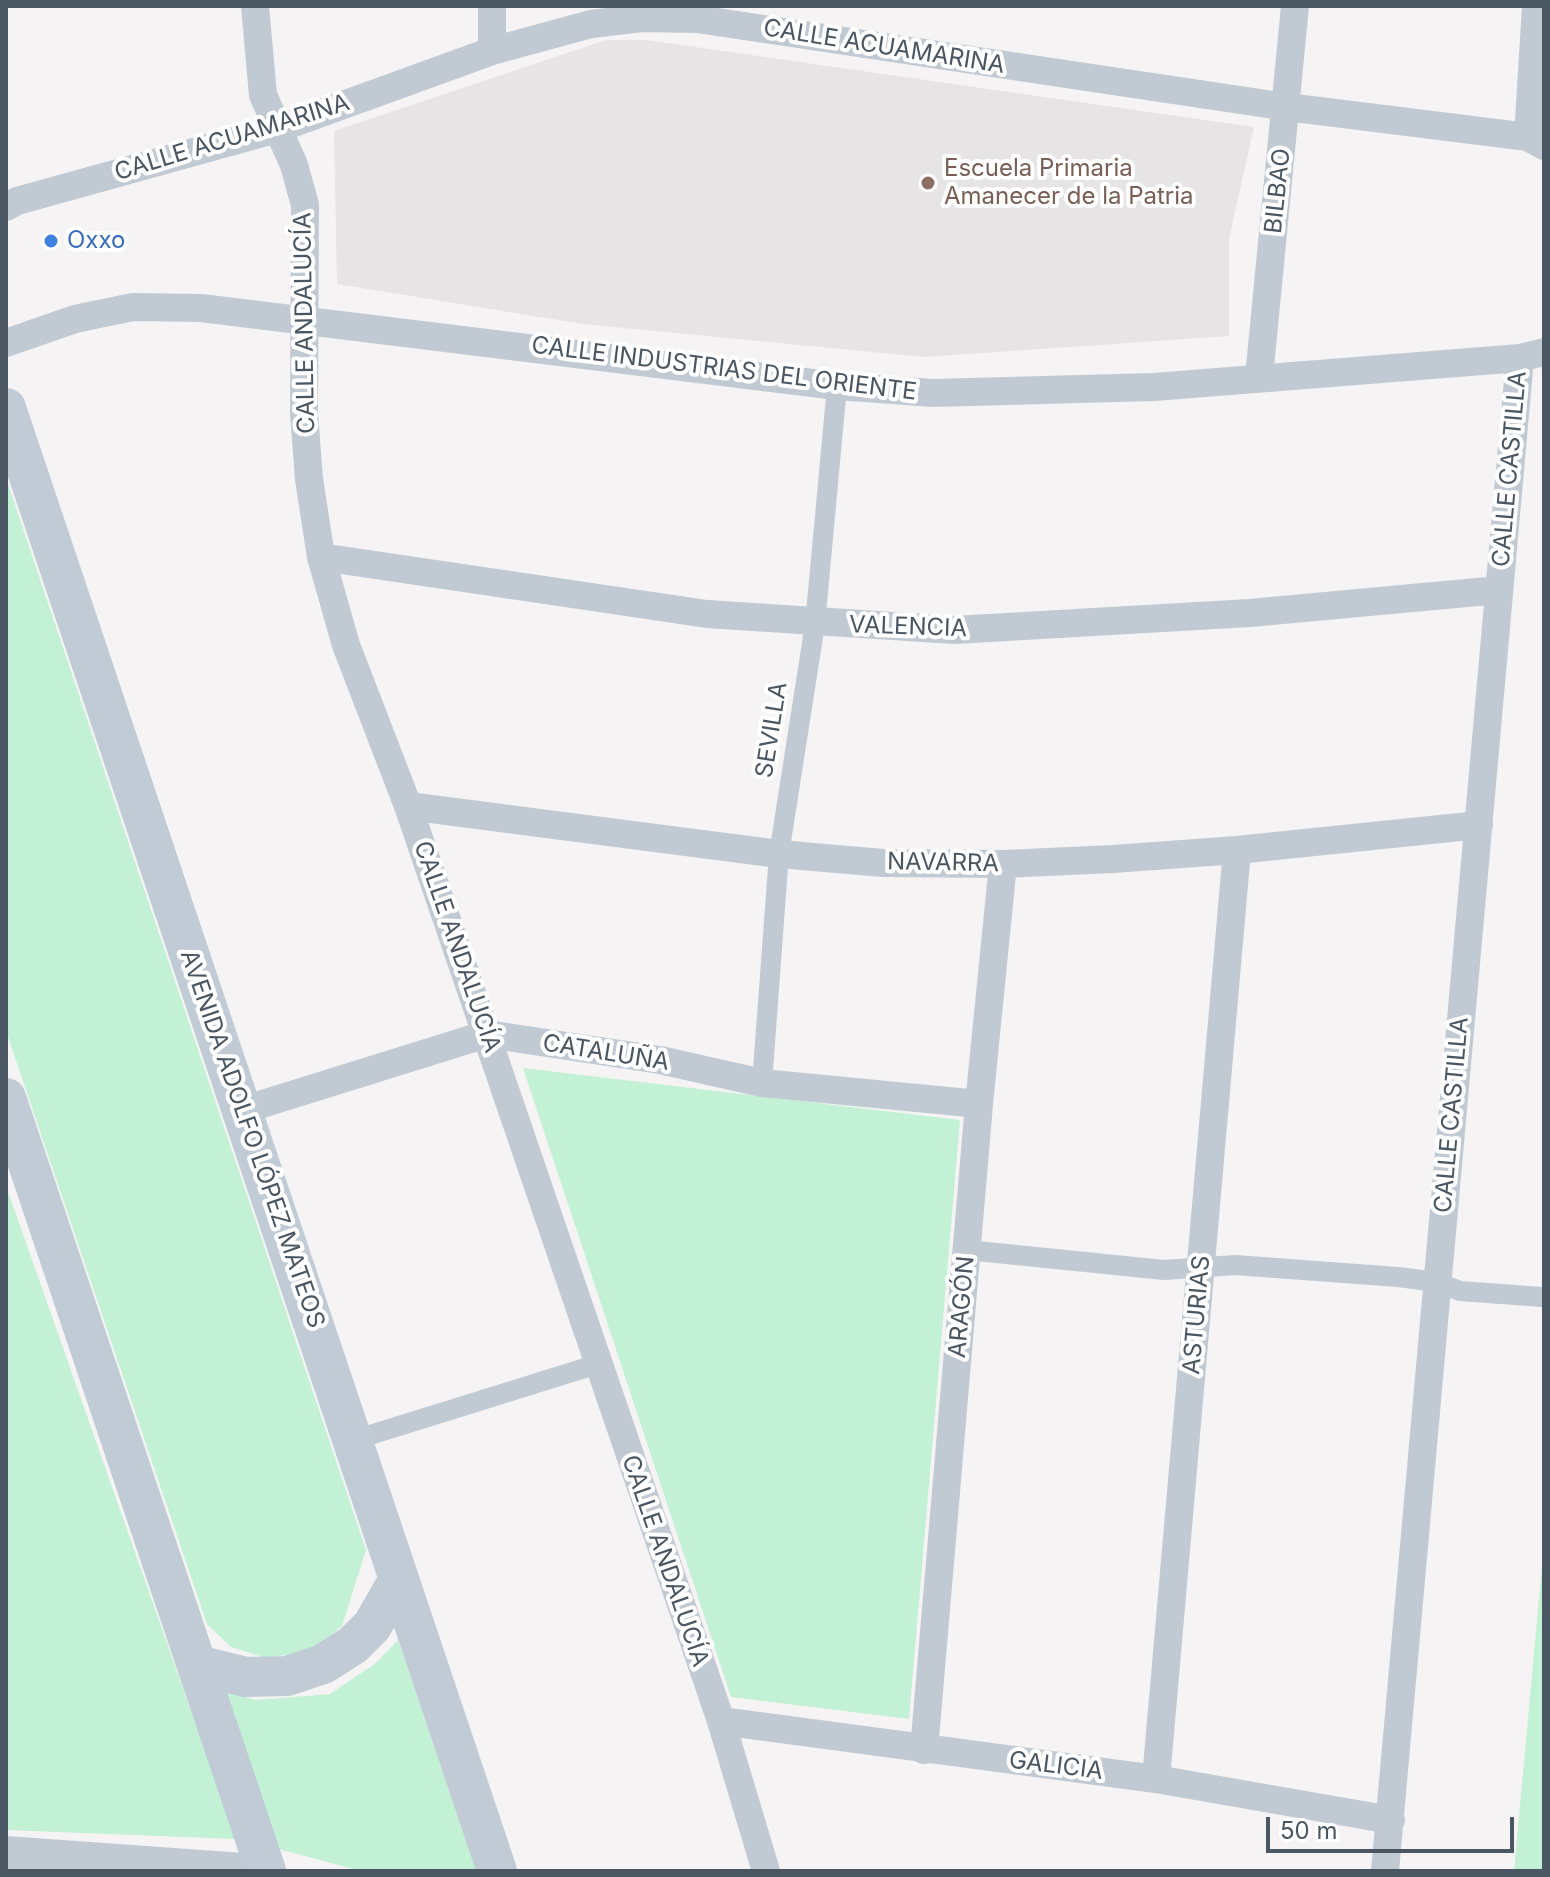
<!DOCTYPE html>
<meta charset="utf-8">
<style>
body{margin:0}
#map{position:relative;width:1550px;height:1877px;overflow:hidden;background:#f5f3f3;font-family:Inter,sans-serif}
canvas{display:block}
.frame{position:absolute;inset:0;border:8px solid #4a5661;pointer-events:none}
.scale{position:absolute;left:1266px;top:1817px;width:248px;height:36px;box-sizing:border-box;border:4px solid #4a5661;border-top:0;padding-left:10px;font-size:24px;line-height:28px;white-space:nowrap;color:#4a5661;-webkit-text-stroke:6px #fff;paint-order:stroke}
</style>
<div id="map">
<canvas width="1550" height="1877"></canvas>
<div class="frame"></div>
<div class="scale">50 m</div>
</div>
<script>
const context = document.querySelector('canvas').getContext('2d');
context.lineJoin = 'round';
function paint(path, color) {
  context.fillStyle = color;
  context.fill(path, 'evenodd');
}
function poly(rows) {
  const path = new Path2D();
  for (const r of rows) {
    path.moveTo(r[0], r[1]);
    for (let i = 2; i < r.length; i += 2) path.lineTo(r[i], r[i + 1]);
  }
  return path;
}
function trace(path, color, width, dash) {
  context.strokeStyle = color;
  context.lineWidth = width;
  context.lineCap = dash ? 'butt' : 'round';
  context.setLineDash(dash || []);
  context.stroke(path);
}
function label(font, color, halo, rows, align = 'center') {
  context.font = font + ' Inter,sans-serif';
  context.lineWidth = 8;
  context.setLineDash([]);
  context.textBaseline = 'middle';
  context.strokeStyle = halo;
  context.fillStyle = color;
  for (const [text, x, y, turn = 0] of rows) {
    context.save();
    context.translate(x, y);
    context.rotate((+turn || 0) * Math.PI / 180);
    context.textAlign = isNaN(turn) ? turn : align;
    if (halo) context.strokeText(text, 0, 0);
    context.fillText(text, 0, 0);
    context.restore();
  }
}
paint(poly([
 [606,40,646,40,1254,127,1229,239,1229,336,924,357,583,324,337,284,334,131]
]), '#e6e4e5');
paint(poly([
 [6,478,366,1550,342,1626,311,1651,266,1658,231,1647,207,1624,6,1031],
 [523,1068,960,1120,909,1719,731,1697],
 [6,1186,236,1839,6,1830],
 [1544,1545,1544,1867,1541,1871,1514,1871],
 [398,1640,476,1871,361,1871,279,1849,219,1690,256,1700,330,1694,376,1663]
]), '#c3f1d5');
trace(poly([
 [762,1083,779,854,815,624,837,386],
 [967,1250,1164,1270,1235,1265,1398,1277,1437,1282,1460,1291,1542,1297],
 [354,1440,598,1364]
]), '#c1cad2', 20);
trace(poly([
 [255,6,263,95,294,165,305,205,304,413,309,479,321,557,346,645,408,806,721,1721,766,1871],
 [492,51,492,6],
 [1528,137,1536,6],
 [6,207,17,201,277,129,492,51,591,24,642,18,697,19,1287,107,1528,137,1544,146],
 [6,343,75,319,133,307,201,308,837,386,933,393,1154,387,1520,358,1544,352],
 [1259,377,1295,6],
 [321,557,707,614,954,630,1250,613,1499,590],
 [408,806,779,854,883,863,1003,864,1113,859,1237,850,1479,825],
 [243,1110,487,1034,660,1060,762,1083,979,1104],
 [721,1721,1156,1779,1391,1820],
 [924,1750,979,1104,1003,864],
 [1156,1779,1237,850],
 [1385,1871,1520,358]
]), '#c1cad2', 28);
trace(poly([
 [6,1853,257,1871]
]), '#c1cad2', 34);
trace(poly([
 [6,408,497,1871],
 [6,1098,266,1871],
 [197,1665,246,1677,287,1676,323,1664,353,1645,372,1626,398,1581]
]), '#c1cbd6', 40);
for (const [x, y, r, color] of [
 [928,183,8,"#8d6e63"],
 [51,241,8,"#3f7fe0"]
]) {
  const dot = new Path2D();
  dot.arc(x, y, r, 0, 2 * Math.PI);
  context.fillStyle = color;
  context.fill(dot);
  trace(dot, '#fff', 3);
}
label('24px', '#4a5661', '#fff', [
 ["CALLE ACUAMARINA",884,47,9],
 ["CALLE ACUAMARINA",232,138,-17],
 ["BILBAO",1278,191,-84],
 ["CALLE ANDALUCÍA",305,323,-91],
 ["CALLE INDUSTRIAS DEL ORIENTE",724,369,7],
 ["CALLE CASTILLA",1510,469,-85],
 ["VALENCIA",908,627,2],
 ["SEVILLA",772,730,-81],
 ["NAVARRA",943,863,1],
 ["CALLE ANDALUCÍA",457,947,71],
 ["CATALUÑA",606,1053,9],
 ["CALLE CASTILLA",1452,1115,-85],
 ["AVENIDA ADOLFO LÓPEZ MATEOS",252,1139,71],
 ["ARAGÓN",962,1307,-85],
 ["ASTURIAS",1197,1315,-85],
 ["CALLE ANDALUCÍA",665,1561,71],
 ["GALICIA",1056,1766,7]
]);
label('24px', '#785e54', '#fff', [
 ["Escuela Primaria",944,169],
 ["Amanecer de la Patria",944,197]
], 'left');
label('24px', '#366cbe', '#fff', [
 ["Oxxo",67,241]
], 'left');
</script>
